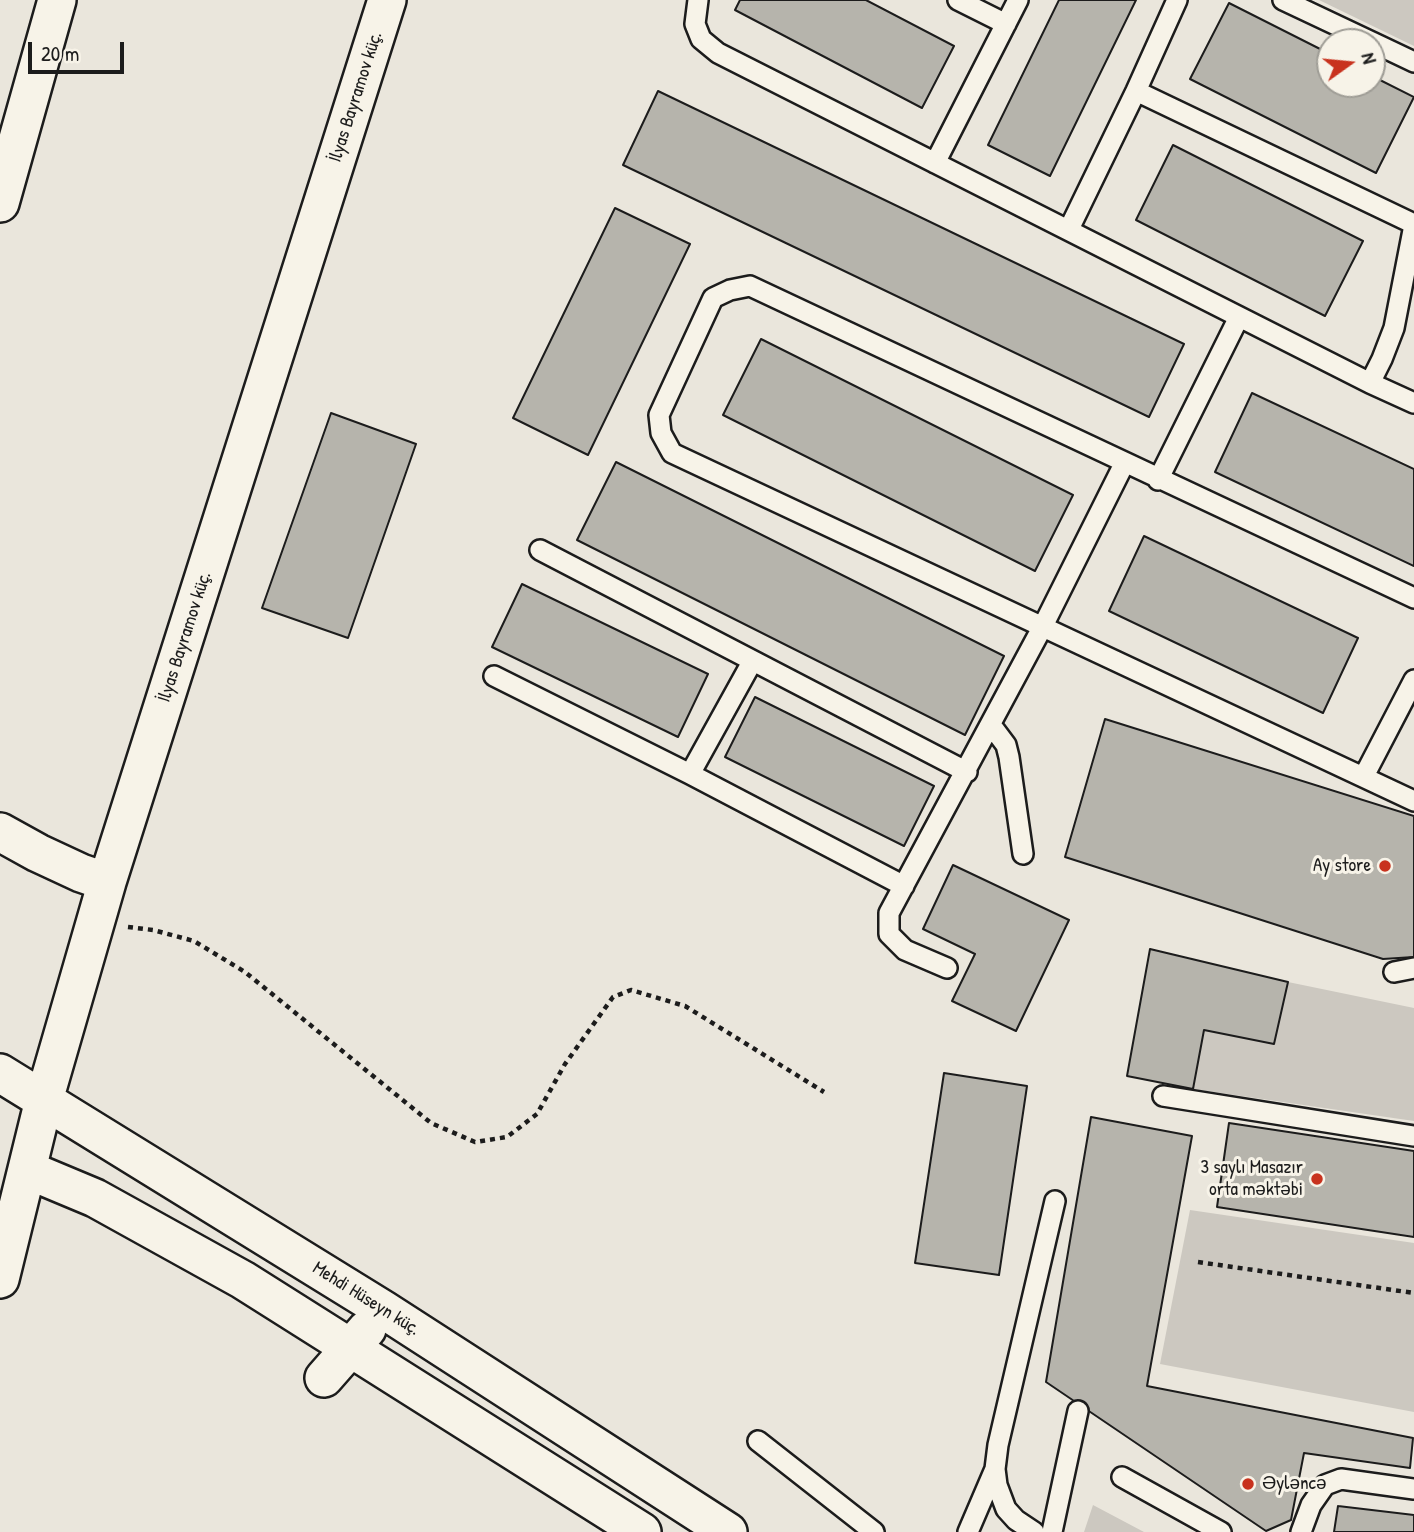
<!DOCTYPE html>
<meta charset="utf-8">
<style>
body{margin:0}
#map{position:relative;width:1414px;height:1532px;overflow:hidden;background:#eae6dc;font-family:"Patrick Hand",sans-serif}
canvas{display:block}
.north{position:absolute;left:1316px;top:28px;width:70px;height:70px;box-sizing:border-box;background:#f7f3e8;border:2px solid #9f9d96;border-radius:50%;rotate:75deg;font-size:19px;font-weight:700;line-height:28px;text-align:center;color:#1c1c1c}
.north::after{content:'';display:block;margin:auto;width:24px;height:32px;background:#c8321e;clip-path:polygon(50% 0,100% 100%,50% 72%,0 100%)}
.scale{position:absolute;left:28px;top:42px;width:96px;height:32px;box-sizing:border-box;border:4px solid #1c1c1c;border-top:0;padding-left:9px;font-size:21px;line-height:24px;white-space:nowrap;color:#1c1c1c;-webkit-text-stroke:5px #f7f3e8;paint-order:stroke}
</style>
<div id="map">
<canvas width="1414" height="1532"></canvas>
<div class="north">N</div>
<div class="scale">20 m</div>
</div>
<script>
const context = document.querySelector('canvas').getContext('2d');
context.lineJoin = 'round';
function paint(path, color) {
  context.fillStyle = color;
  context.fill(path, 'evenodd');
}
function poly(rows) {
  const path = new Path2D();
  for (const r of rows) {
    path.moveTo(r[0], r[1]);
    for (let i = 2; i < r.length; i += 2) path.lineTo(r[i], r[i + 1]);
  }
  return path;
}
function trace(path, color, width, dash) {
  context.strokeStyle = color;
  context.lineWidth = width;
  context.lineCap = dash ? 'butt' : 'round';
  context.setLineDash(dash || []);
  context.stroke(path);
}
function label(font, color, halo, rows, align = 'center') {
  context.font = font + ' "Patrick Hand",sans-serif';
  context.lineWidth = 6;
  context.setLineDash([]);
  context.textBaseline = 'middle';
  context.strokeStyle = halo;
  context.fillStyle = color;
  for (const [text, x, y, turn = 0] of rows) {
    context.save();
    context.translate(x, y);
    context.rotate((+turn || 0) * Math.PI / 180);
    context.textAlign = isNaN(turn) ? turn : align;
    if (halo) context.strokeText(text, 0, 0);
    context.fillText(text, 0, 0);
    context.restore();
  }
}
paint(poly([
 [1319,0,1414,0,1414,46],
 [1288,982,1414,1008,1414,1121,1193,1089,1204,1030,1274,1044],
 [1190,1210,1414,1243,1414,1412,1160,1364],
 [1093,1505,1144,1532,1084,1532]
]), '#ccc8c0');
const building = poly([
 [740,0,866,0,954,46,922,108,735,10,740,0],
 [1059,0,1136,0,1050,176,988,145,1059,0],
 [1229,3,1330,54,1330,84,1372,84,1372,76,1414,97,1376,173,1190,79,1229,3],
 [658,91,1184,344,1149,417,623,165,658,91],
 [1173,145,1363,241,1325,316,1136,220,1173,145],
 [615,208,690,244,588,455,513,418,615,208],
 [761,339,1073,495,1035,571,723,415,761,339],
 [1252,393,1414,469,1414,566,1215,472,1252,393],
 [331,413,416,444,348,638,262,608,331,413],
 [616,462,1004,656,965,735,577,540,616,462],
 [1144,536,1358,638,1323,713,1109,611,1144,536],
 [522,584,708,674,678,737,492,647,522,584],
 [755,697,934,786,904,846,725,757,755,697],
 [1105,719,1414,816,1414,957,1383,959,1065,857,1105,719],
 [953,865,1069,920,1016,1031,952,1001,975,954,923,929,953,865],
 [1150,949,1288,982,1274,1044,1204,1030,1193,1089,1127,1076,1150,949],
 [944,1073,1027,1086,999,1275,915,1263,944,1073],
 [1091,1117,1192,1136,1147,1386,1413,1438,1410,1468,1304,1453,1291,1520,1266,1531,1046,1382,1091,1117],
 [1229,1123,1414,1151,1414,1237,1217,1207,1229,1123],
 [1338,1506,1414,1515,1414,1532,1334,1532,1338,1506]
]);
paint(building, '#b6b4ac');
trace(building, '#1c1c1c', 2);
const service = poly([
 [698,0,695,24,701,39,718,53,1370,383,1414,403],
 [958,0,1006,24],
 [1283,0,1372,42],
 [1372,42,1414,62],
 [1136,91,1414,224],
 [935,163,1018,0],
 [1069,229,1136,91,1177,0],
 [1370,383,1382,359,1394,328,1414,225],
 [1158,480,1239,317],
 [540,550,967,772],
 [1414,598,750,286,730,290,713,298,659,415,661,433,672,453,1414,801],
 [494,676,690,774,904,886],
 [991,725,1006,745,1009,757,1023,854],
 [690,774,752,662],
 [1364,776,1414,680],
 [947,968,905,950,889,934,889,913,1043,626,1124,464],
 [1394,972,1414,968],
 [1163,1096,1414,1136],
 [758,1441,874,1532],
 [1122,1477,1221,1532],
 [968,1532,995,1469],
 [1034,1532,1016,1520,1006,1509,997,1485,995,1469,998,1445,1055,1201],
 [1052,1532,1078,1411],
 [1301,1532,1311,1505,1325,1485,1341,1479,1414,1489]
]);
const minor = poly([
 [0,203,57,0],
 [0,832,38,853,81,873,107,882],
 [0,1073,384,1310,728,1532],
 [28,1170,95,1198,243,1280,642,1532],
 [0,1279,44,1100,107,882,387,0],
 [324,1378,367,1329]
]);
trace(service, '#1c1c1c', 24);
trace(minor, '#1c1c1c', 42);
trace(poly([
 [128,927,153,930,194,941,245,972,431,1123,475,1142,507,1137,537,1114,565,1064,613,997,631,990,685,1006,824,1092],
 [1198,1262,1414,1293]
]), '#1c1c1c', 4.5, [5, 5]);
trace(service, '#f7f3e8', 19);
trace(minor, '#f7f3e8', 37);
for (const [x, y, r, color] of [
 [1385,866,7,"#c8321e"],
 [1317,1179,7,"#c8321e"],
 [1248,1484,7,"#c8321e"]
]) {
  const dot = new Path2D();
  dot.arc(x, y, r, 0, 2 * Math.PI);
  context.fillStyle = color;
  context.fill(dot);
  trace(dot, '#f7f3e8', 2.5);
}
label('19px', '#1c1c1c', '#f7f3e8', [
 ["İlyas Bayramov küç.",356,97,-72],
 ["İlyas Bayramov küç.",185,637,-72],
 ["Mehdi Hüseyn küç.",366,1299,32]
]);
label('19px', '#1c1c1c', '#f7f3e8', [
 ["Ay store",1371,866],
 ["3 saylı Masazır",1303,1168],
 ["orta məktəbi",1303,1190],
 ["Əyləncə",1262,1484,"left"]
], 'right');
</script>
